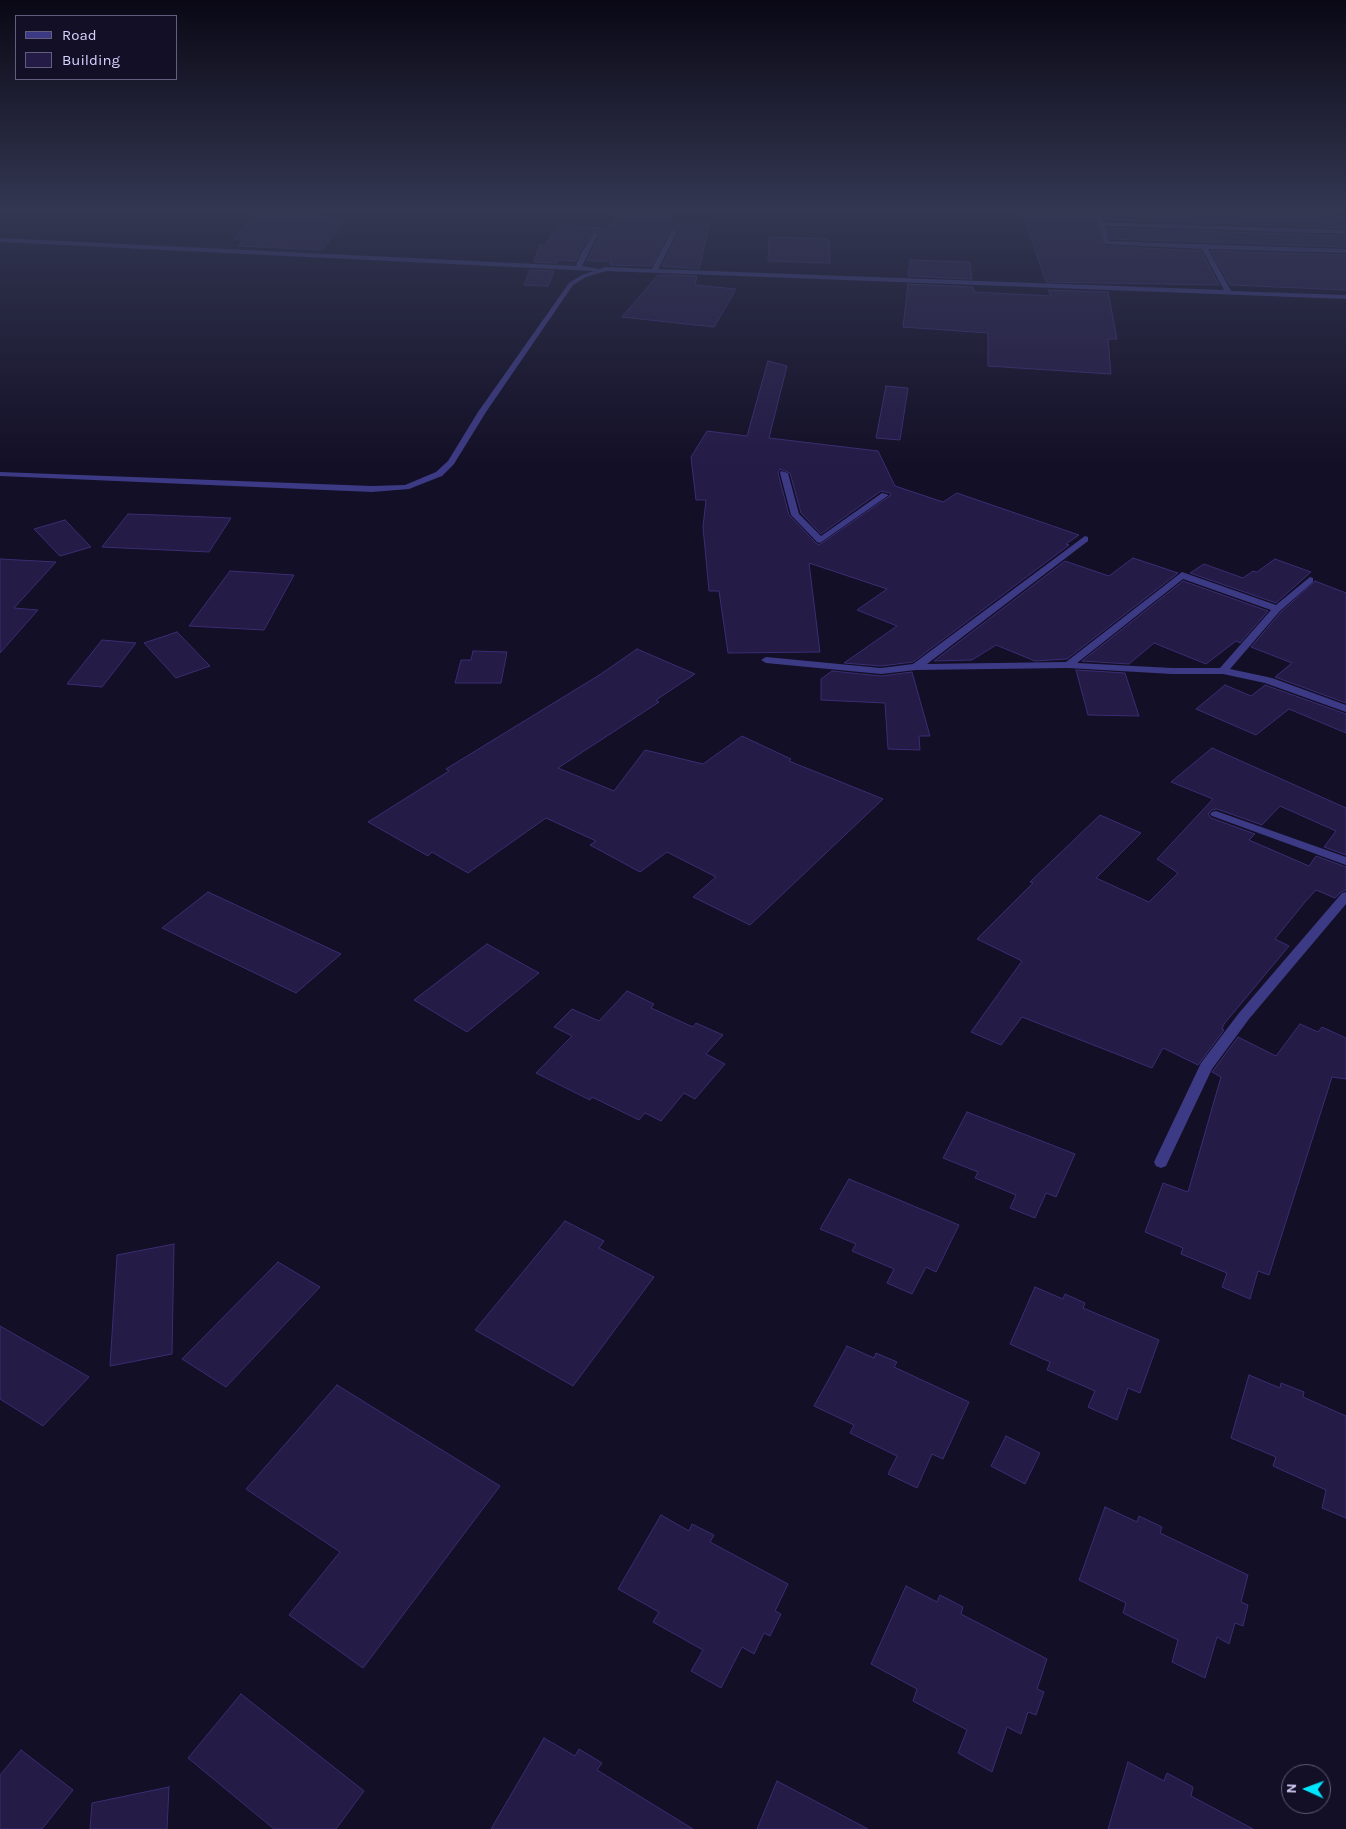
<!DOCTYPE html>
<style>
body{margin:0}
#map{position:relative;width:1346px;height:1829px;overflow:hidden;background:#130f26;font-family:Karla,sans-serif}
canvas{display:block}
.legend{position:absolute;left:15px;top:15px;width:162px;height:65px;box-sizing:border-box;background:#130f26;border:1px solid #625e7d;margin:0;padding:6px 9px;list-style:none;font-size:15px;color:#d9d4ff}
.legend li{display:flex;align-items:center;gap:10px;height:25px}
.legend b{width:25px;border:1px solid #625e7d}
.north{position:absolute;left:1281px;top:1764px;width:50px;height:50px;box-sizing:border-box;background:#130f26;border:1px solid #625e7d;border-radius:50%;rotate:272deg;font-size:14px;font-weight:700;line-height:20px;text-align:center;color:#d9d4ff}
.north::after{content:'';display:block;margin:auto;width:18px;height:22px;background:#00e5ff;clip-path:polygon(50% 0,100% 100%,50% 72%,0 100%)}
</style>
<div id="map">
<canvas width="1346" height="1829"></canvas>
<ul class="legend">
<li><b style="height:6px;background:#3d3a85"></b>Road</li>
<li><b style="height:14px;background:#241b47"></b>Building</li>
</ul>
<div class="north">N</div>
</div>
<script>
const context = document.querySelector('canvas').getContext('2d');
context.lineJoin = 'round';
function paint(path, color) {
  context.fillStyle = color;
  context.fill(path, 'evenodd');
}
function poly(rows) {
  const path = new Path2D();
  for (const r of rows) {
    path.moveTo(r[0], r[1]);
    for (let i = 2; i < r.length; i += 2) path.lineTo(r[i], r[i + 1]);
  }
  return path;
}
function trace(path, color, width, dash) {
  context.strokeStyle = color;
  context.lineWidth = width;
  context.lineCap = dash ? 'butt' : 'round';
  context.setLineDash(dash || []);
  context.stroke(path);
}
const building = poly([
 [1022,212,1092,212,1105,246,1201,251,1219,285,1046,282,1022,212],
 [1102,212,1233,212,1333,218,1346,216,1346,228,1104,220,1102,212],
 [256,214,320,215,319,216,347,219,322,250,238,246,244,239,233,239,256,214],
 [616,215,671,216,670,221,710,222,699,269,662,266,679,233,675,228,669,231,652,266,610,265,611,261,587,261,600,235,595,230,579,252,576,261,558,260,557,263,533,262,540,245,545,245,557,226,606,228,616,215],
 [1107,228,1346,236,1346,247,1110,239,1107,228],
 [769,237,829,239,830,263,768,261,769,237],
 [1211,251,1346,255,1346,290,1230,285,1211,251],
 [910,260,970,262,972,279,908,276,910,260],
 [530,270,554,271,548,286,524,285,530,270],
 [658,275,697,276,695,285,736,289,714,327,622,317,658,275],
 [908,284,973,287,974,292,1051,296,1048,290,1108,292,1117,339,1108,339,1111,374,988,366,988,333,903,327,908,284],
 [768,361,787,366,769,438,878,451,895,486,943,502,957,493,1079,535,1066,544,1069,545,913,662,881,666,844,663,897,626,857,610,887,589,809,563,820,652,728,653,719,591,709,591,703,527,706,500,696,500,691,457,707,431,747,436,768,361],
 [780,469,790,473,801,513,821,534,881,491,890,493,891,495,819,545,816,543,789,515,778,473,780,469],
 [886,386,908,388,900,440,876,438,886,386],
 [128,514,158,515,231,518,209,552,102,547,128,514],
 [65,520,91,547,60,556,34,529,65,520],
 [1133,558,1178,573,1067,659,1035,661,996,645,972,660,934,661,1065,561,1109,576,1133,558],
 [0,559,56,562,14,608,38,610,0,653,0,559],
 [1275,559,1311,572,1276,603,1190,573,1204,564,1243,578,1253,571,1257,572,1275,559],
 [230,571,294,575,264,630,189,626,230,571],
 [1183,581,1268,611,1240,643,1236,641,1206,664,1154,643,1129,664,1082,661,1183,581],
 [1315,581,1346,593,1346,703,1275,677,1292,663,1251,647,1281,612,1315,581],
 [177,632,210,666,176,678,144,643,177,632],
 [102,640,136,643,102,687,67,684,102,640],
 [637,649,695,674,656,700,659,702,558,768,614,791,645,750,703,764,742,736,791,759,789,761,883,799,750,925,693,897,716,877,667,852,640,872,590,845,596,841,546,818,468,873,432,852,428,856,368,822,449,771,446,769,601,674,637,649],
 [473,651,507,652,501,683,455,683,461,660,471,660,473,651],
 [1076,670,1125,673,1139,716,1088,715,1076,670],
 [832,671,881,676,912,672,930,736,919,736,920,750,888,749,885,703,821,700,821,679,832,671],
 [1225,685,1251,696,1265,685,1346,714,1346,733,1289,709,1256,735,1196,709,1225,685],
 [1212,748,1346,808,1346,855,1324,847,1336,831,1280,806,1262,825,1217,809,1212,810,1208,814,1211,818,1255,834,1249,840,1309,866,1316,856,1346,867,1346,890,1341,892,1335,898,1316,890,1305,902,1275,939,1289,946,1224,1024,1222,1029,1224,1030,1198,1065,1163,1048,1152,1068,1022,1017,1001,1045,971,1032,1022,961,977,939,1033,883,1030,882,1100,815,1141,833,1096,878,1149,902,1178,873,1157,859,1213,799,1171,782,1212,748],
 [208,892,341,954,296,993,162,928,208,892],
 [487,944,539,973,467,1032,414,1000,487,944],
 [627,991,654,1004,651,1008,693,1027,696,1023,723,1035,706,1054,725,1064,695,1099,684,1093,661,1121,645,1113,639,1120,592,1097,590,1100,536,1073,572,1036,554,1027,572,1009,599,1021,627,991],
 [1300,1024,1318,1032,1322,1027,1346,1038,1346,1079,1332,1077,1269,1275,1258,1271,1250,1299,1222,1287,1227,1273,1181,1254,1183,1248,1145,1232,1163,1183,1188,1192,1221,1077,1212,1072,1238,1037,1276,1056,1300,1024],
 [967,1112,1075,1154,1056,1197,1046,1193,1035,1218,1010,1208,1016,1195,975,1178,978,1172,943,1158,967,1112],
 [849,1179,959,1225,936,1272,926,1267,912,1294,887,1283,894,1269,852,1251,856,1244,820,1229,849,1179],
 [565,1221,604,1241,599,1248,654,1277,573,1386,475,1330,565,1221],
 [174,1244,172,1354,110,1366,117,1255,174,1244],
 [278,1262,320,1287,226,1387,182,1359,278,1262],
 [1035,1287,1063,1299,1065,1294,1085,1303,1083,1308,1159,1340,1140,1393,1128,1388,1117,1420,1088,1407,1095,1391,1047,1370,1050,1362,1010,1344,1035,1287],
 [0,1326,89,1377,43,1426,0,1399,0,1326],
 [847,1346,874,1358,876,1353,897,1362,894,1367,969,1402,943,1459,932,1454,917,1488,888,1474,897,1456,850,1433,854,1425,814,1406,847,1346],
 [1249,1375,1280,1388,1281,1383,1304,1392,1303,1397,1346,1416,1346,1518,1322,1508,1326,1490,1273,1466,1276,1457,1231,1438,1249,1375],
 [337,1385,500,1486,363,1668,289,1615,340,1552,246,1489,337,1385],
 [1006,1436,1040,1453,1025,1484,991,1466,1006,1436],
 [1105,1507,1137,1522,1139,1516,1162,1527,1160,1533,1248,1575,1241,1602,1248,1605,1243,1626,1235,1623,1229,1644,1217,1637,1205,1678,1172,1662,1178,1640,1123,1613,1126,1603,1079,1580,1105,1507],
 [661,1515,689,1531,692,1524,714,1535,710,1542,788,1584,775,1611,781,1614,770,1636,764,1633,754,1654,742,1647,721,1688,691,1671,703,1650,653,1622,659,1612,618,1589,661,1515],
 [906,1586,937,1602,940,1595,963,1607,961,1614,1047,1659,1037,1689,1044,1692,1036,1715,1028,1712,1021,1734,1007,1727,992,1772,958,1753,967,1730,913,1701,917,1689,871,1664,906,1586],
 [241,1694,364,1791,336,1829,274,1829,188,1758,241,1694],
 [544,1738,575,1756,579,1749,602,1763,597,1770,693,1829,491,1829,544,1738],
 [21,1750,73,1790,42,1829,0,1829,0,1775,21,1750],
 [1128,1762,1164,1781,1167,1773,1193,1787,1191,1796,1253,1829,1108,1829,1128,1762],
 [777,1781,868,1829,757,1829,777,1781],
 [169,1787,167,1829,90,1829,92,1803,169,1787]
]);
paint(building, '#241b47');
trace(building, '#3b2d73', 1);
paint(poly([
 [1094,212,1100,212,1103,222,1346,230,1346,234,1105,226,1109,241,1346,249,1346,253,1208,249,1231,291,1346,295,1346,299,606,271,586,277,573,285,486,412,454,464,442,476,409,489,372,492,0,476,0,472,372,486,405,485,436,472,448,461,478,412,569,283,582,275,594,271,0,242,0,238,576,266,581,253,595,232,598,234,582,266,600,269,605,267,652,269,671,232,674,230,677,232,658,269,1224,290,1202,249,1105,244,1094,212],
 [1274,212,1330,212,1336,214,1333,216,1274,212],
 [781,471,788,473,799,514,821,536,882,493,889,495,820,543,817,542,791,515,780,473,781,471],
 [1085,536,1088,537,1088,541,927,664,1066,662,1182,572,1276,605,1310,577,1313,578,1313,582,1280,611,1230,669,1272,678,1346,705,1346,712,1265,683,1223,674,1172,674,1068,668,916,670,881,674,766,663,761,660,766,657,881,668,913,664,1085,536],
 [1183,579,1271,610,1220,668,1172,668,1077,663,1183,579],
 [1216,811,1346,857,1346,865,1212,816,1210,814,1212,812,1216,811],
 [1346,892,1346,904,1249,1019,1212,1069,1166,1166,1161,1168,1156,1166,1154,1162,1201,1063,1239,1013,1342,893,1346,892]
]), '#3d3a85');
const sky = context.createLinearGradient(0, 0, 0, 468);
sky.addColorStop(0, '#0a0815');
sky.addColorStop(0.45, '#333752');
sky.addColorStop(1, '#33375200');
context.fillStyle = sky;
context.fillRect(0, 0, 1346, 468);
</script>
